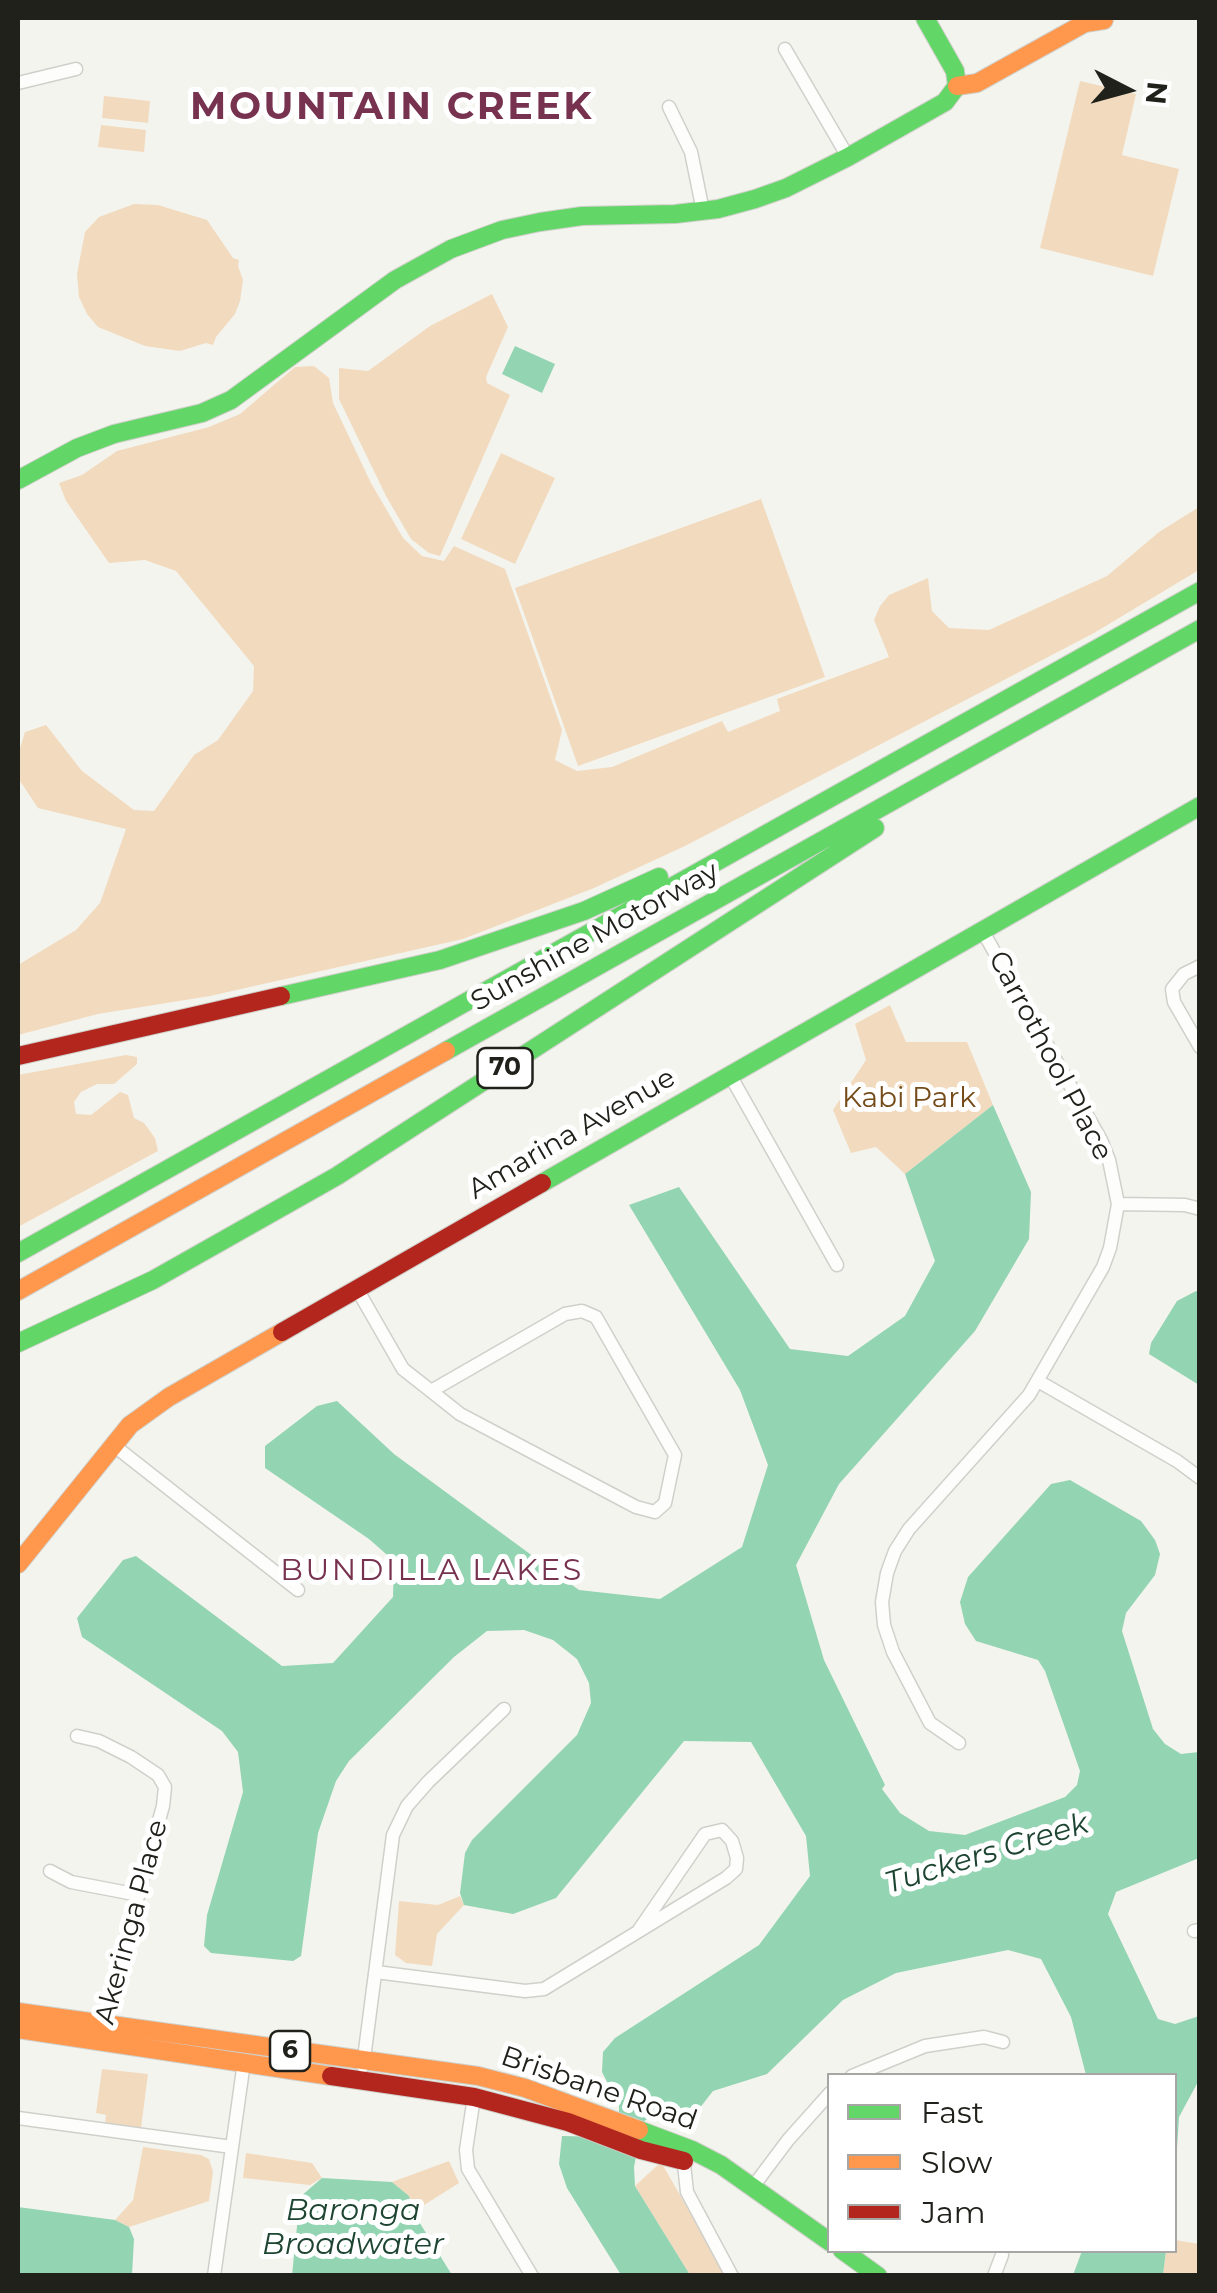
<!DOCTYPE html>
<style>
body{margin:0}
#map{position:relative;width:1217px;height:2293px;overflow:hidden;background:#f4f4ee;font-family:Montserrat,sans-serif}
canvas{display:block}
.frame{position:absolute;inset:0;border:20px solid #20211b;pointer-events:none}
.legend{position:absolute;left:827px;top:2073px;width:350px;height:180px;box-sizing:border-box;background:#fff;border:2px solid #a6a6a4;margin:0;padding:12px 18px;list-style:none;font-size:30px;color:#20211b}
.legend li{display:flex;align-items:center;gap:20px;height:50px}
.legend b{width:50px;border:2px solid #a6a6a4}
.north{position:absolute;left:1077px;top:40px;width:100px;height:100px;-webkit-text-stroke:8px #fff;paint-order:stroke;rotate:96deg;font-size:28px;font-weight:700;line-height:40px;text-align:center;color:#20211b}
.north::after{content:'';display:block;margin:auto;width:35px;height:45px;background:#20211b;clip-path:polygon(50% 0,100% 100%,50% 72%,0 100%)}
</style>
<div id="map">
<canvas width="1217" height="2293"></canvas>
<div class="frame"></div>
<ul class="legend">
<li><b style="height:12px;background:#63d668"></b>Fast</li>
<li><b style="height:12px;background:#ff974d"></b>Slow</li>
<li><b style="height:12px;background:#b3261e"></b>Jam</li>
</ul>
<div class="north">N</div>
</div>
<script>
const context = document.querySelector('canvas').getContext('2d');
context.lineJoin = 'round';
function paint(path, color) {
  context.fillStyle = color;
  context.fill(path, 'evenodd');
}
function poly(rows) {
  const path = new Path2D();
  for (const r of rows) {
    path.moveTo(r[0], r[1]);
    for (let i = 2; i < r.length; i += 2) path.lineTo(r[i], r[i + 1]);
  }
  return path;
}
function trace(path, color, width, dash) {
  context.strokeStyle = color;
  context.lineWidth = width;
  context.lineCap = dash ? 'butt' : 'round';
  context.setLineDash(dash || []);
  context.stroke(path);
}
function label(font, color, halo, rows, align = 'center') {
  context.font = font + ' Montserrat,sans-serif';
  context.lineWidth = 10;
  context.setLineDash([]);
  context.textBaseline = 'middle';
  context.strokeStyle = halo;
  context.fillStyle = color;
  for (const [text, x, y, turn = 0] of rows) {
    context.save();
    context.translate(x, y);
    context.rotate((+turn || 0) * Math.PI / 180);
    context.textAlign = isNaN(turn) ? turn : align;
    if (halo) context.strokeText(text, 0, 0);
    context.fillText(text, 0, 0);
    context.restore();
  }
}
paint(poly([
 [1080,81,1136,94,1122,155,1179,169,1153,276,1040,248],
 [104,96,150,101,148,123,102,118],
 [101,125,146,130,144,152,98,147],
 [134,204,158,205,207,220,233,258,239,260,238,266,243,280,240,301,235,314,216,337,213,345,206,343,180,351,145,346,98,327,87,314,79,297,77,274,85,232,99,217],
 [492,294,508,327,486,377,487,383,510,395,440,556,429,553,411,539,386,496,339,399,339,368,368,371,430,326],
 [314,366,329,378,333,403,371,483,403,538,422,556,444,561,454,546,505,569,562,730,555,760,577,771,612,767,722,721,728,732,780,711,777,699,889,657,874,620,880,606,889,595,928,578,932,611,949,628,989,630,1107,576,1159,532,1199,507,1199,570,1094,633,983,691,685,846,594,888,463,939,210,996,98,1014,18,1035,18,965,76,930,100,903,126,829,38,808,18,778,18,755,25,732,46,725,82,771,134,810,154,811,194,755,218,740,253,691,254,666,176,571,145,560,109,563,66,501,59,483,82,475,117,451,209,427,240,414,295,367],
 [501,453,555,478,515,564,461,539],
 [761,499,825,677,578,766,515,588],
 [890,1005,906,1042,967,1042,993,1105,905,1174,876,1147,851,1153,833,1110,866,1060,855,1024],
 [126,1055,137,1057,137,1064,114,1084,97,1084,81,1092,74,1102,76,1114,91,1115,120,1092,128,1095,134,1118,144,1123,155,1138,158,1151,18,1227,18,1075],
 [460,1896,464,1905,437,1934,432,1966,406,1963,395,1955,399,1901,438,1905],
 [102,2069,148,2074,141,2128,105,2123,106,2115,96,2113],
 [143,2147,201,2155,209,2159,213,2172,209,2201,129,2227,115,2220,133,2200],
 [246,2153,312,2163,322,2178,310,2185,243,2178],
 [449,2161,459,2183,413,2212,409,2196,392,2182],
 [661,2162,726,2275,690,2275,635,2186],
 [1175,2240,1199,2244,1199,2275,1163,2275,1166,2251,1174,2250]
]), '#f2dabe');
paint(poly([
 [515,346,555,364,542,393,502,374],
 [993,1105,1031,1192,1029,1239,975,1331,839,1484,796,1565,824,1660,885,1785,882,1789,900,1813,929,1831,965,1835,1065,1797,1077,1785,1080,1771,1045,1671,1038,1660,976,1641,965,1624,960,1602,968,1577,1051,1484,1070,1480,1141,1521,1155,1540,1160,1554,1155,1575,1126,1613,1122,1631,1153,1729,1165,1744,1181,1754,1199,1752,1199,1858,1116,1892,1108,1914,1158,2019,1175,2024,1199,2016,1199,2080,1179,2117,1175,2179,1174,2076,1086,2075,1071,2017,1041,1959,1008,1950,896,1973,843,2000,767,2074,713,2091,699,2109,654,2114,643,2122,634,2167,635,2186,690,2275,621,2275,567,2188,559,2164,562,2136,610,2137,619,2114,619,2105,602,2072,603,2052,615,2038,759,1945,810,1876,806,1836,751,1742,684,1741,556,1898,513,1914,464,1905,460,1893,465,1853,472,1840,577,1735,591,1703,589,1683,577,1659,553,1640,524,1630,487,1631,454,1657,349,1761,336,1781,318,1833,301,1956,293,1961,211,1953,204,1946,207,1915,243,1792,238,1752,222,1731,82,1637,77,1618,123,1560,136,1556,282,1666,333,1663,393,1597,394,1561,369,1539,265,1468,265,1446,317,1406,337,1401,394,1454,579,1590,660,1599,742,1547,768,1465,740,1390,629,1205,679,1187,790,1349,848,1356,905,1316,935,1261,905,1174],
 [1196,1291,1200,1293,1199,1385,1149,1354,1151,1343,1177,1301],
 [322,2178,392,2182,409,2196,413,2212,452,2275,292,2275,300,2197],
 [18,2207,115,2220,129,2227,134,2239,132,2275,18,2275],
 [1082,2251,1166,2251,1163,2275,1073,2275]
]), '#93d4b2');
const street = poly([
 [785,49,848,157],
 [18,83,76,69],
 [669,107,691,152,703,211],
 [1200,966,1184,974,1172,989,1174,1002,1200,1047],
 [730,1075,837,1265],
 [1118,1204,1185,1205,1200,1209],
 [357,1289,403,1369,431,1391,460,1414,636,1507,655,1512,665,1503,675,1455,596,1317,582,1311,565,1314,431,1391],
 [1038,1381,1177,1461,1200,1478],
 [112,1444,298,1590],
 [77,1736,99,1741,131,1757,158,1775,165,1787,163,1806,102,2026],
 [959,1743,930,1723,893,1652,884,1625,882,1602,887,1573,895,1551,909,1529,1029,1395,1103,1267,1110,1248,1118,1204,1109,1160,1101,1140,982,930],
 [50,1871,71,1882,139,1895],
 [1194,1931,1200,1930],
 [376,1972,525,1991,544,1989,726,1878,736,1869,737,1858,732,1841,722,1830,705,1834,639,1930],
 [363,2066,393,1835,407,1806,428,1782,504,1709],
 [852,2076,925,2046,984,2037,1003,2042],
 [474,2097,466,2150,468,2169,532,2276],
 [18,2118,232,2147],
 [683,2155,687,2192,732,2276],
 [752,2188,788,2140,830,2093],
 [214,2276,244,2062],
 [994,2276,1002,2255]
]);
const fast = poly([
 [925,18,955,71,957,86],
 [18,480,77,448,114,434,202,413,231,400,395,280,451,249,502,230,540,222,582,216,675,214,718,209,755,199,786,188,848,157,945,102,957,86],
 [281,996,440,960,584,911,659,877],
 [446,1051,1200,629],
 [542,1183,1200,806],
 [18,1253,1200,591],
 [18,1343,153,1280,337,1176,875,828],
 [639,2130,692,2150,721,2165,830,2242],
 [842,2250,878,2276]
]);
const slow = poly([
 [957,86,977,83,1085,23,1104,20],
 [18,1291,446,1051],
 [18,1564,130,1425,169,1397,282,1332],
 [18,2012,478,2076,525,2088,639,2130],
 [18,2029,331,2076]
]);
const jam = poly([
 [18,1056,281,996],
 [282,1332,542,1183],
 [331,2076,474,2097,568,2122,641,2150,684,2161]
]);
trace(street, '#d0d0cb', 15);
trace(fast, '#d0d0cb', 20);
trace(slow, '#d0d0cb', 20);
trace(jam, '#d0d0cb', 20);
trace(street, '#fdfdfc', 12);
trace(fast, '#63d668', 18);
trace(slow, '#ff974d', 18);
trace(jam, '#b3261e', 18);
for (const [x, y, w] of [
 [505,1068,55],
 [290,2051,40]
]) {
  const box = new Path2D();
  box.roundRect(x - w / 2, y - 20, w, 40, 8);
  context.fillStyle = '#fff';
  context.fill(box);
  trace(box, '#20211b', 2.5);
}
label('bold 25px', '#20211b', null, [
 ["70",505,1068],
 ["6",290,2051]
]);
label('28px', '#20211b', '#fff', [
 ["Sunshine Motorway",595,937,-29],
 ["Carrothool Place",1050,1056,62],
 ["Amarina Avenue",572,1134,-30],
 ["Akeringa Place",132,1922,-75],
 ["Brisbane Road",599,2089,19]
]);
label('28px', '#754b19', '#fff', [
 ["Kabi Park",909,1099]
]);
context.letterSpacing = '2.5px';
label('30px', '#76324e', '#fff', [
 ["BUNDILLA LAKES",432,1571]
]);
context.letterSpacing = '0px';
label('italic 30px', '#1d4532', '#fff', [
 ["Tuckers Creek",987,1854,-17],
 ["Baronga",353,2211],
 ["Broadwater",353,2245]
]);
context.letterSpacing = '2.5px';
label('bold 38px', '#76324e', '#fff', [
 ["MOUNTAIN CREEK",392,108]
]);
context.letterSpacing = '0px';
</script>
